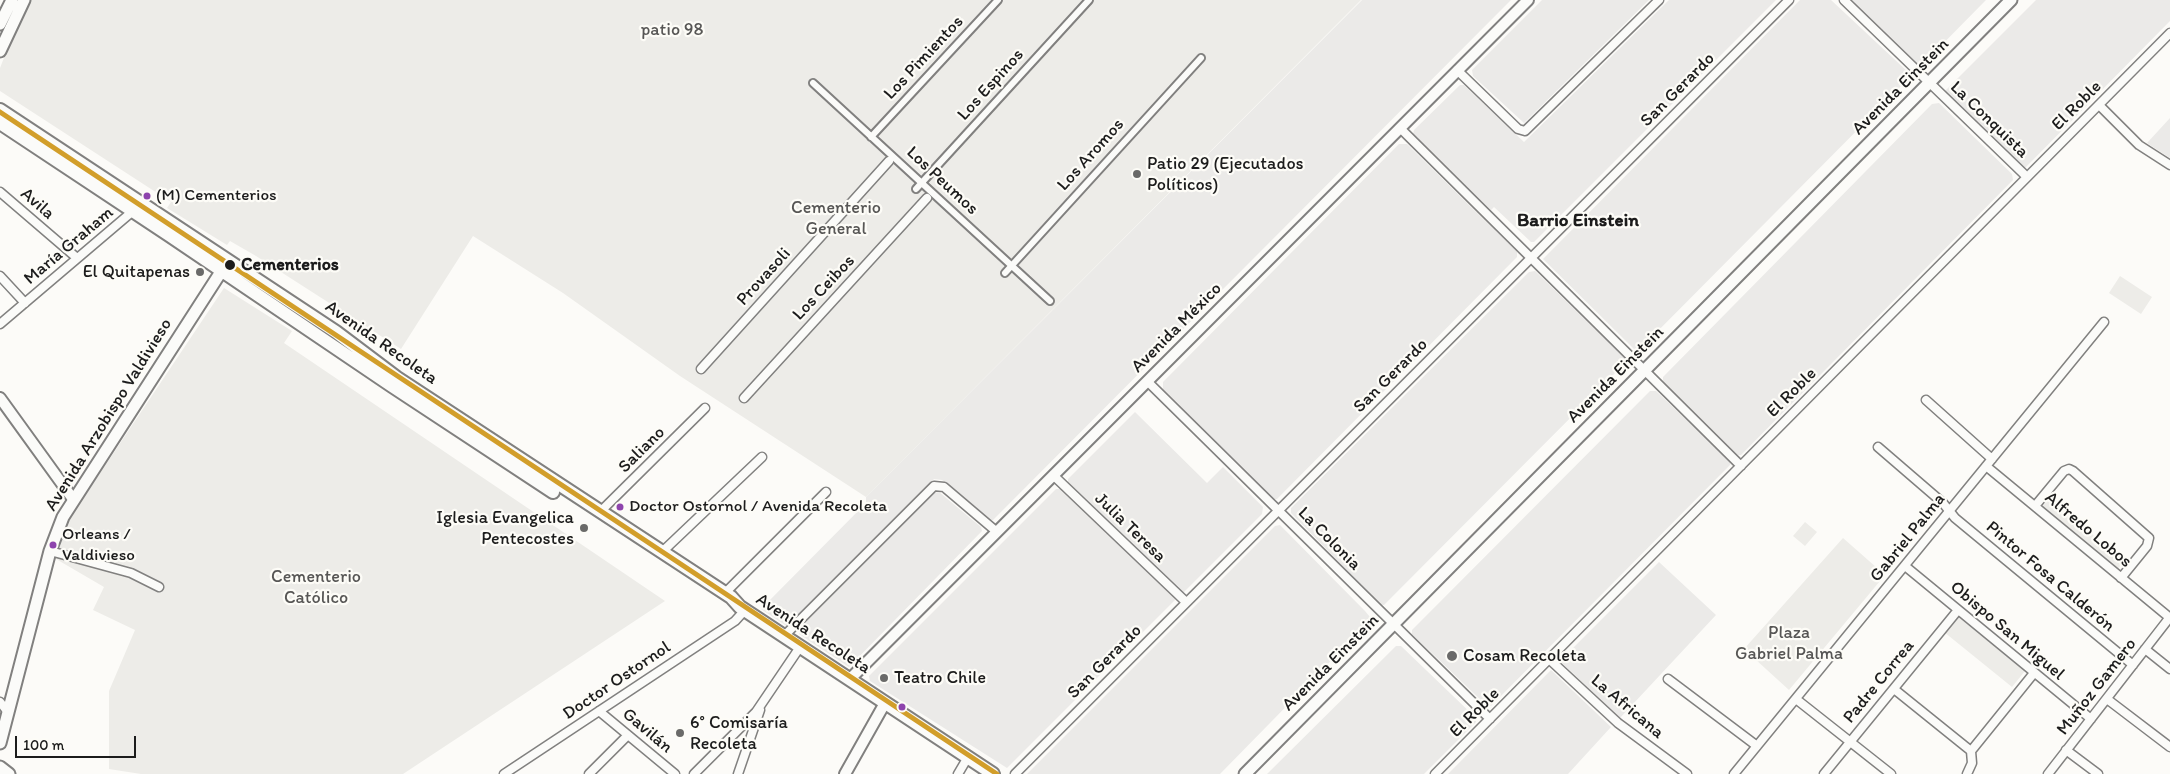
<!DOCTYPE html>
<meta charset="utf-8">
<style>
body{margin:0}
#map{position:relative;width:2170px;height:774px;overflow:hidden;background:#fcfbf8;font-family:Itim,sans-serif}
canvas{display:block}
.scale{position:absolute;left:15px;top:736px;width:121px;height:22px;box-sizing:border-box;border:2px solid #1c1c1c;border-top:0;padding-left:6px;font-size:15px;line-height:18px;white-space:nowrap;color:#1c1c1c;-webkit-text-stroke:4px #fdfcf7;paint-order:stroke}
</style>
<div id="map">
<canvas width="2170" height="774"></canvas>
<div class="scale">100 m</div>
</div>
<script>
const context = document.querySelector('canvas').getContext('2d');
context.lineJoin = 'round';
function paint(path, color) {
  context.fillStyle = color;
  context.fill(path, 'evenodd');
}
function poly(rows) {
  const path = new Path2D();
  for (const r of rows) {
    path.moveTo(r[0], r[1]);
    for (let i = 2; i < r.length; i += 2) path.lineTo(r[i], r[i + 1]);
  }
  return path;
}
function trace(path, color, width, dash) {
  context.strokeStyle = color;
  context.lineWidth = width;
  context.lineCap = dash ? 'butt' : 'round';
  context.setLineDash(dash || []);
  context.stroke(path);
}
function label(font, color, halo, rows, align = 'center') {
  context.font = font + ' Itim,sans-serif';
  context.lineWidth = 4.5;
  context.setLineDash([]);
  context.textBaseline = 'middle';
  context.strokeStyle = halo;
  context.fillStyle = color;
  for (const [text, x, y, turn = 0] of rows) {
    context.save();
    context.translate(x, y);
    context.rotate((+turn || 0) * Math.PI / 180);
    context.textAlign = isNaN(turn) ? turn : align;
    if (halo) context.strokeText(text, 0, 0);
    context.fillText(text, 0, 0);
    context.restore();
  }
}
paint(poly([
 [1362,0,1511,0,993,520,990,520,942,480,934,479,788,627,761,609,866,503,866,497],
 [1542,0,1649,0,1524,123,1473,76,1472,70],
 [1669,0,1776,0,1534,242,1531,242,1494,207,1491,210,1413,134,1414,130,1460,85,1464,85,1524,142],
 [1800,0,1831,0,1908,72,1909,78,1638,351,1635,350,1543,259],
 [1851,0,1986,0,1923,64,1916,64],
 [2036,0,2170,0,2170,21,2025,168,2021,168,1944,92],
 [1939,103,2012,174,2013,180,1741,455,1738,455,1663,381,1663,377,1932,104],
 [2170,118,2170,158,2147,143],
 [1399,144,1407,144,1517,252,1517,257,1277,499,1273,499,1163,389,1163,382],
 [1535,271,1624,357,1623,365,1384,605,1381,605,1291,513,1291,508,1529,272],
 [1650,391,1656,391,1730,461,1730,465,1491,706,1487,706,1412,634,1412,630],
 [1135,412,1207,483,1223,467,1263,507,1262,514,1184,592,1181,592,1068,483,1068,479],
 [1056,489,1061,489,1176,596,1176,599,1007,768,870,681,869,676],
 [939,492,981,527,982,531,849,667,799,634,799,629,934,493],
 [1280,525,1365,611,1370,617,1370,621,1220,774,1027,774,1275,526],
 [1659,562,1716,615,1620,718,1560,661],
 [1396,646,1401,646,1476,718,1476,722,1424,774,1267,774],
 [1551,670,1611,727,1568,774,1448,774]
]), '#ebeae8');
paint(poly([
 [30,0,1361,0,866,497,680,376,563,293,473,236,401,349,256,256,230,241,227,245,167,208,171,202,0,91,0,68,18,22],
 [2120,276,2152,297,2141,314,2109,293],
 [224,288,292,331,284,343,665,601,403,774,141,774,109,769,109,691,135,630,93,610,104,587,56,559,68,521],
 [2050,498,2124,561,2118,569,2042,507],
 [1805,522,1817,532,1805,546,1793,536],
 [1843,538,1885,575,1789,690,1744,649],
 [1957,616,2025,671,2012,687,1944,632]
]), '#edece8');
const pedestrian = poly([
 [813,83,1050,301],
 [871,137,998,0],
 [916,189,1089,0],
 [1005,273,1201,58]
]);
const minor = poly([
 [1844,0,2027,177],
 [1457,70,1518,129,1525,131,1659,0],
 [2099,105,2139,145,2170,165],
 [1400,128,1741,466],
 [0,192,77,258],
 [0,276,25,303],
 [0,324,133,211],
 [701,369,889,161],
 [1147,381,1490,719],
 [744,398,927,198],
 [1926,400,1992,459],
 [1878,447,1943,503,1955,518,2133,665],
 [1986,466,2170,618],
 [1053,475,1186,602],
 [2035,506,2064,471,2069,469,2073,471,2149,538,2147,546,2121,578],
 [600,512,705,408],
 [50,551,131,573,159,587],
 [662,552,762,457],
 [1905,566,2091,719],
 [725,593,826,492],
 [784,636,934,486,944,487,997,532],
 [2145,649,2170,669],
 [1549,659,1618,723,1687,774],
 [1668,679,1757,746],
 [1894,689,1971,751],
 [1796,699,1891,774],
 [2107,699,2170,747],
 [0,702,7,711],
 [599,711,675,774],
 [2066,750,2098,774],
 [504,774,735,621,745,610],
 [589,774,628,735],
 [694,774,756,712,800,647],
 [738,774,760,710],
 [958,774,968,757],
 [1015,774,1789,0],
 [1435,774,2170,33],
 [1734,774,2104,322],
 [1824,774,1958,610],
 [1967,774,1972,763,1971,751,2034,673],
 [2048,774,2170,617]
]);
const tertiary = poly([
 [0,398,73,499],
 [850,679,1528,0],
 [845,774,885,703]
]);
const secondary = poly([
 [0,24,12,0],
 [0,51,24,0],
 [0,743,50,551,63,517,226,264],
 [0,767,9,774],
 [1245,774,2011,0]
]);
const primary = poly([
 [0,110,336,332,397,378,731,597,740,607,993,774],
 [0,123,169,235,392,386,553,492]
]);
trace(pedestrian, '#81807f', 10);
trace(minor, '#81807f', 11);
trace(tertiary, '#81807f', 14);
trace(secondary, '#81807f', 15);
trace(primary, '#81807f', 16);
trace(pedestrian, '#fbfbf9', 6);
trace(minor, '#fbfbf9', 8);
trace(tertiary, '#fbfbf9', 10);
trace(secondary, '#fbfbf9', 11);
trace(primary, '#fbfbf9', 12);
trace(poly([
 [0,112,997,774]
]), '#d29e2a', 5);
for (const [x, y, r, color] of [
 [1137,174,5,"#6a6a69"],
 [147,196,4.5,"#8e44ad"],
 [230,265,6,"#1c1c1c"],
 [200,272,5,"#6a6a69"],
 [620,507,4.5,"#8e44ad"],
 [584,528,5,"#6a6a69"],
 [53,545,4.5,"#8e44ad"],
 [1452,656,6,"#6a6a69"],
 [884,678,5,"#6a6a69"],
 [902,707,4.5,"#8e44ad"],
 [680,733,5,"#6a6a69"]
]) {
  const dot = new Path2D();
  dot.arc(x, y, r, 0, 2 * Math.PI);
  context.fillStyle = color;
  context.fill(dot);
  trace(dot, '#fdfcf7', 2);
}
label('17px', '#1c1c1c', '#fdfcf7', [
 ["(M) Cementerios",156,196],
 ["Doctor Ostornol / Avenida Recoleta",629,507],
 ["Orleans /",62,535],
 ["Valdivieso",62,556]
], 'left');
label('18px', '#575655', '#fdfcf7', [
 ["patio 98",672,30],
 ["Cementerio",836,208],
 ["General",836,229],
 ["Cementerio",316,577],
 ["Católico",316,598],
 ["Plaza",1789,633],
 ["Gabriel Palma",1789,654]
]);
label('18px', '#1c1c1c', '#fdfcf7', [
 ["Los Pimientos",924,58,-47],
 ["Los Espinos",991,85,-48],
 ["Avenida Einstein",1901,87,-45],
 ["San Gerardo",1678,90,-45],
 ["El Roble",2077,106,-45],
 ["La Conquista",1989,120,44],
 ["Los Aromos",1091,155,-48],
 ["Los Peumos",942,181,43],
 ["Avila",37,204,41],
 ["María Graham",69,246,-40],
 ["Provasoli",764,277,-48],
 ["Los Ceibos",824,288,-47],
 ["Avenida México",1177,328,-45],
 ["Avenida Recoleta",381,343,35],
 ["Avenida Einstein",1616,375,-45],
 ["San Gerardo",1391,376,-45],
 ["El Roble",1792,393,-45],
 ["Avenida Arzobispo Valdivieso",109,415,-58],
 ["Saliano",642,450,-45],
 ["Julia Teresa",1130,528,44],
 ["Alfredo Lobos",2088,530,40],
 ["Gabriel Palma",1908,538,-51],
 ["La Colonia",1329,539,45],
 ["Pintor Fosa Calderón",2050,577,40],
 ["Obispo San Miguel",2007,631,40],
 ["Avenida Recoleta",813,634,33],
 ["San Gerardo",1105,662,-45],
 ["Avenida Einstein",1331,663,-45],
 ["Doctor Ostornol",617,681,-34],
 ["Padre Correa",1879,682,-51],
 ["Muñoz Gamero",2097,687,-52],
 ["La Africana",1627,707,40],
 ["El Roble",1475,713,-45],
 ["Gavilán",647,731,40]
]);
label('18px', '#1c1c1c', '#fdfcf7', [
 ["Patio 29 (Ejecutados",1147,164],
 ["Políticos)",1147,185],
 ["El Quitapenas",190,272,"right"],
 ["Iglesia Evangelica",574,518,"right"],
 ["Pentecostes",574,539,"right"],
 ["Cosam Recoleta",1463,656],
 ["Teatro Chile",894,678],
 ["6° Comisaría",690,723],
 ["Recoleta",690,744]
], 'left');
label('bold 18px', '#1c1c1c', '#fdfcf7', [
 ["Cementerios",241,265]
], 'left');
label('bold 19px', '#1c1c1c', '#fdfcf7', [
 ["Barrio Einstein",1578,221]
]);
</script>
